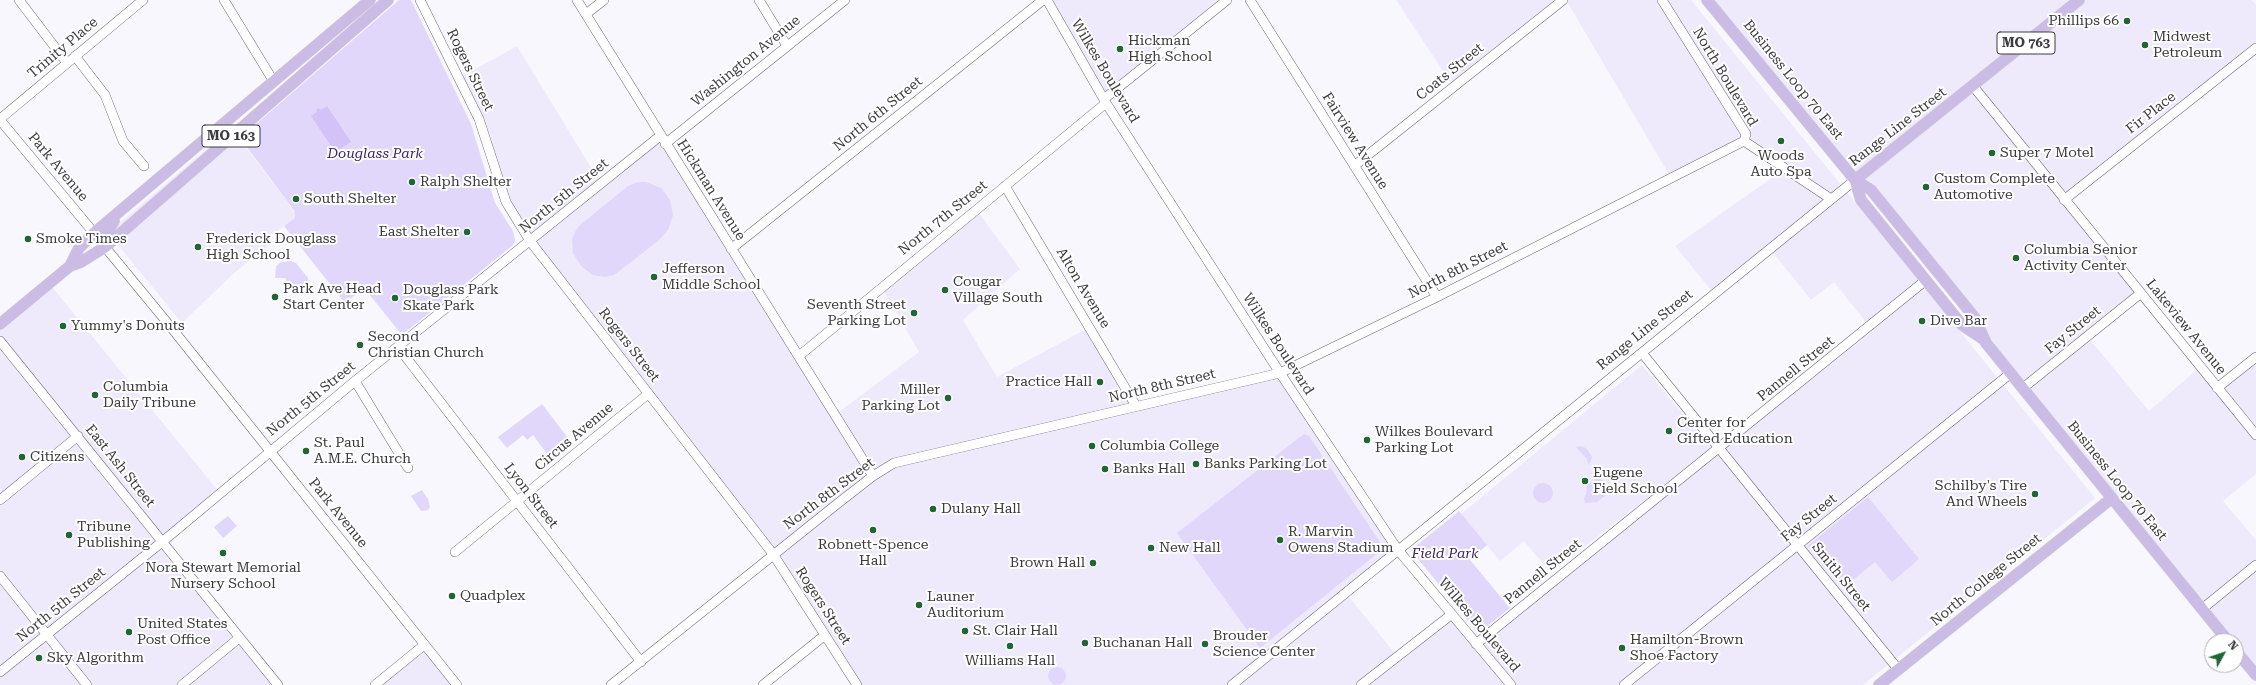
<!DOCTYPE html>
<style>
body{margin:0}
#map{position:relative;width:2256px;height:685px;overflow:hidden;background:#f9f7fe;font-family:"Roboto Serif",serif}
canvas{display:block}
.north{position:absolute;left:2204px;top:633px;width:40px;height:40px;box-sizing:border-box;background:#fff;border:1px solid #b1b1b2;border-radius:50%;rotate:50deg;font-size:11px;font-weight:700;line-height:16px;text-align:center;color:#3c3b3f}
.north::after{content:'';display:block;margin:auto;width:14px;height:18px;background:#1f6633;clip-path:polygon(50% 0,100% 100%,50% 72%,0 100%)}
</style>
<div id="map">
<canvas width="2256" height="685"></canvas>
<div class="north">N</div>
</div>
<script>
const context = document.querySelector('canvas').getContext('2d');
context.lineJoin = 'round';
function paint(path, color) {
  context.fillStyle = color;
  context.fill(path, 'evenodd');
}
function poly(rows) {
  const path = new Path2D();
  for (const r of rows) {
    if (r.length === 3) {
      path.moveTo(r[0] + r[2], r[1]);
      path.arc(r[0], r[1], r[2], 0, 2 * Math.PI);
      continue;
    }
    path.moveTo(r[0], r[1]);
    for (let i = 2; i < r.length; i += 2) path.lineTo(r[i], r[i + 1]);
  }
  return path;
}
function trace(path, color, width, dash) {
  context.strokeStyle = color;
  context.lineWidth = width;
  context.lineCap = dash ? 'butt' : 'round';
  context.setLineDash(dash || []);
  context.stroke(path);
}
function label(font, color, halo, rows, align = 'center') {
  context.font = font + ' "Roboto Serif",serif';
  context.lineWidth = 4;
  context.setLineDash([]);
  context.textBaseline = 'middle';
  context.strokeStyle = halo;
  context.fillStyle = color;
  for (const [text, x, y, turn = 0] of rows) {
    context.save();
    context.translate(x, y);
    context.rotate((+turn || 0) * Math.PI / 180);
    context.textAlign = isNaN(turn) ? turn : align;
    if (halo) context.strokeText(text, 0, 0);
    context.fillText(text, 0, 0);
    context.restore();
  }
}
paint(poly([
 [1045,0,1225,0,1104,97],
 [1396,0,1560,0,1453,86],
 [1566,0,1691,0,2095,498,1863,685,857,685,773,554,648,394,506,202,459,78,517,46,601,184,664,138,835,415,919,352,881,286,976,209,1020,269,963,320,997,377,1090,327,1136,406,1280,373,1398,550,1346,593,1397,656,1452,614,1477,643,1873,331,1834,282,1811,300,1771,250,1715,295,1675,246,1783,170,1744,142,1670,176],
 [1709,0,2075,0,1855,179],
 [2080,0,2252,0,2256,5,2256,47,2064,200,2139,293,2087,336,2149,411,2199,368,2256,438,2256,474,2223,501,2256,540,2256,673,2236,648,2236,641,2230,641,1856,180],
 [231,128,293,209,295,218,269,237,272,243,234,273,182,323,108,233],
 [49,283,219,492,162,542,278,685,0,685,0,324],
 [2256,359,2256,434,2219,389],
 [1642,365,1711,448,1551,573,1524,541,1500,561,1461,514],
 [424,645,457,685,375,685]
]), '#efe9fc');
paint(poly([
 [399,0,411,0,471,124,495,203,513,231,515,240,513,245,402,335,364,288,345,303,284,226,295,218,294,210,240,138],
 [646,182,661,188,670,200,673,215,668,230,658,241,614,275,605,277,593,275,582,267,573,253,572,240,575,232,580,225,628,186,638,182],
 [291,261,296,263,308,278,309,285,303,290,289,285,285,278,275,278,276,266,281,262],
 [542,404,568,438,547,454,533,435,527,440,523,435,507,448,498,437],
 [1304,434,1309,436,1384,548,1260,648,1177,533],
 [1580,446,1586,448,1592,457,1589,465,1586,458,1576,447],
 [1599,476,1604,481,1605,496,1597,502,1585,503,1584,498,1586,494,1587,485],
 [1543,493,10],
 [422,490,428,499,430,507,428,510,421,511,411,496],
 [1868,497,1919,559,1892,582,1875,562,1843,588,1808,546],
 [1459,511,1487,545,1470,560,1510,608,1486,627,1477,632,1411,550],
 [228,516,237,526,223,538,214,527],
 [1057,676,9]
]), '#e1d7fa');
paint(poly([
 [327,106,351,142,335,152,311,116,317,112,316,110,319,108,321,110]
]), '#d3c2f7');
const minor = poly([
 [19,0,67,63],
 [224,0,274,82],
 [420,0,479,119,506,202,530,241,773,554,857,685],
 [577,0,873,476],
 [759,0,787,46],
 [1047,0,1106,103,1280,373,1398,550,1511,685],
 [1250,0,1437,297],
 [1662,0,1746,134,1744,141,1831,199],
 [586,14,604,0],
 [75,56,105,95,123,141,144,166],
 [1973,86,2256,435],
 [1104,99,1227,0],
 [0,119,143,0],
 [0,120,94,233],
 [665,144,845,0],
 [1354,166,1563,0],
 [1005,186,1136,406],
 [2064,200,2256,48],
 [105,247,170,326,457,685],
 [731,249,1043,0],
 [0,341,278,685],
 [398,347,641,662],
 [1642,353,1898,669],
 [799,356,1106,103],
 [355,381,408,468],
 [2023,388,2141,293],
 [2217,388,2256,357],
 [0,500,78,436],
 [455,552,648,394],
 [0,576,87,685],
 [2202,609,2256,565],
 [1476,644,1926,280],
 [0,672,162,542,355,381,660,136],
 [182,685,239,638],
 [375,685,424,645],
 [611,685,837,504,873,476,894,463,1280,373,1437,297,1744,141],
 [763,685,825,635],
 [1232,685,1855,180],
 [1361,685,1452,614],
 [1624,685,2011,373]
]);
const major = poly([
 [1707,0,1855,180,1871,190,1975,318,1986,343,2228,641],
 [1855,180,2079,0],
 [1855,180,1861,200,1962,325,1983,339],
 [105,247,103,240,114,221],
 [70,266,81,262,105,247,388,0],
 [0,324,70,266,79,248,94,233,370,0],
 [2236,651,2256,675],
 [1879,685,2112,498]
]);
trace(minor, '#6e6b75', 10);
trace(major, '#d4d4d5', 12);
trace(minor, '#fff', 9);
trace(major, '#cbbce6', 11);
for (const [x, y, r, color] of [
 [2127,21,4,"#1f6633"],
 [2145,45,4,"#1f6633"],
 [1120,49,4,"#1f6633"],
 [1781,141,4,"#1f6633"],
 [1992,153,4,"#1f6633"],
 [412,182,4,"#1f6633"],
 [1926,187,4,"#1f6633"],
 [296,199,4,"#1f6633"],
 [467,232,4,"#1f6633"],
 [28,239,4,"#1f6633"],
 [198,247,4,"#1f6633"],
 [2016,258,4,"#1f6633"],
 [654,277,4,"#1f6633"],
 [945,290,4,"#1f6633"],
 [275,297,4,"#1f6633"],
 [395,298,4,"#1f6633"],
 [914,313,4,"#1f6633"],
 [1922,321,4,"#1f6633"],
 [63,326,4,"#1f6633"],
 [360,345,4,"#1f6633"],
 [1100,382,4,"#1f6633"],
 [95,395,4,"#1f6633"],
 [948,398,4,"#1f6633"],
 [1669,431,4,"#1f6633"],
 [1367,440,4,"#1f6633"],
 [1092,446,4,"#1f6633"],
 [306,451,4,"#1f6633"],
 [22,457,4,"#1f6633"],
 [1196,464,4,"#1f6633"],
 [1105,469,4,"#1f6633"],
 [1585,481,4,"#1f6633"],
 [2035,494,4,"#1f6633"],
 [933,509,4,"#1f6633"],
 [873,530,4,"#1f6633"],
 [69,535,4,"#1f6633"],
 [1280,540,4,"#1f6633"],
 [1151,548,4,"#1f6633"],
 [223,553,4,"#1f6633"],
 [1093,563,4,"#1f6633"],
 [452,596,4,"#1f6633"],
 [919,605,4,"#1f6633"],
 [965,631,4,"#1f6633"],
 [129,632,4,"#1f6633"],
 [1085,643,4,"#1f6633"],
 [1205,644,4,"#1f6633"],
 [1010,646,4,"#1f6633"],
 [1622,648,4,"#1f6633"],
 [39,658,4,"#1f6633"]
]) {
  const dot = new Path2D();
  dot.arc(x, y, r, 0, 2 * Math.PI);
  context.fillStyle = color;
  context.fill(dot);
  trace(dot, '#fff', 1.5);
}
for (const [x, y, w] of [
 [2026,43,58],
 [231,136,58]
]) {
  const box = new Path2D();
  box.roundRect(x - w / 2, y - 11, w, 22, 3);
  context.fillStyle = '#fff';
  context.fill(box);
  trace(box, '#3c3b3f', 1);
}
label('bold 13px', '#3c3b3f', null, [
 ["MO 763",2026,43],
 ["MO 163",231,136]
]);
label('14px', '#3c3b3f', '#fff', [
 ["Phillips 66",2119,21,"right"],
 ["Midwest",2153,37],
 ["Petroleum",2153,53],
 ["Hickman",1128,41],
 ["High School",1128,57],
 ["Super 7 Motel",2000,153],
 ["Woods",1781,156,"center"],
 ["Auto Spa",1781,172,"center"],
 ["Custom Complete",1934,179],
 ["Automotive",1934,195],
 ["Ralph Shelter",420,182],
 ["South Shelter",304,199],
 ["East Shelter",459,232,"right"],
 ["Smoke Times",36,239],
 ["Frederick Douglass",206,239],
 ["High School",206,255],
 ["Columbia Senior",2024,250],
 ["Activity Center",2024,266],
 ["Jefferson",662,269],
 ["Middle School",662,285],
 ["Cougar",953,282],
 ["Village South",953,298],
 ["Park Ave Head",283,289],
 ["Start Center",283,305],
 ["Douglass Park",403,290],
 ["Skate Park",403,306],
 ["Seventh Street",906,305,"right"],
 ["Parking Lot",906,321,"right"],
 ["Dive Bar",1930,321],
 ["Yummy's Donuts",71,326],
 ["Second",368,337],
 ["Christian Church",368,353],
 ["Practice Hall",1092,382,"right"],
 ["Columbia",103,387],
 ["Daily Tribune",103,403],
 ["Miller",940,390,"right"],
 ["Parking Lot",940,406,"right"],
 ["Center for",1677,423],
 ["Gifted Education",1677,439],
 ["Wilkes Boulevard",1375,432],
 ["Parking Lot",1375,448],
 ["St. Paul",314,443],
 ["A.M.E. Church",314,459],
 ["Columbia College",1100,446],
 ["Citizens",30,457],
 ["Banks Parking Lot",1204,464],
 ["Banks Hall",1113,469],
 ["Eugene",1593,473],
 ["Field School",1593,489],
 ["Schilby's Tire",2027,486,"right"],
 ["And Wheels",2027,502,"right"],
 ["Dulany Hall",941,509],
 ["Tribune",77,527],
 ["Publishing",77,543],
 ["R. Marvin",1288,532],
 ["Owens Stadium",1288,548],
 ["Robnett-Spence",873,545,"center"],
 ["Hall",873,561,"center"],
 ["New Hall",1159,548],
 ["Brown Hall",1085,563,"right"],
 ["Nora Stewart Memorial",223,568,"center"],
 ["Nursery School",223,584,"center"],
 ["Quadplex",460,596],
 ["Launer",927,597],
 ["Auditorium",927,613],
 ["United States",137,624],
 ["Post Office",137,640],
 ["St. Clair Hall",973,631],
 ["Brouder",1213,636],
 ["Science Center",1213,652],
 ["Hamilton-Brown",1630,640],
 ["Shoe Factory",1630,656],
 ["Buchanan Hall",1093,643],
 ["Sky Algorithm",47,658],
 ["Williams Hall",1010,661,"center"]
], 'left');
label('14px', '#3c3b3f', '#fff', [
 ["Trinity Place",63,48,-40],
 ["Washington Avenue",746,61,-39],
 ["Rogers Street",470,70,64],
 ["Wilkes Boulevard",1105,71,59],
 ["Coats Street",1450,72,-39],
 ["North Boulevard",1725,77,59],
 ["Business Loop 70 East",1793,80,51],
 ["Fir Place",2151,113,-38],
 ["North 6th Street",878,114,-39],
 ["Range Line Street",1898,127,-38],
 ["Fairview Avenue",1355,141,58],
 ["Park Avenue",58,167,50],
 ["Hickman Avenue",711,190,58],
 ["North 5th Street",564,196,-39],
 ["North 7th Street",943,218,-39],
 ["North 8th Street",1458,270,-27],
 ["Alton Avenue",1083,288,59],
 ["Lakeview Avenue",2186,327,51],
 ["Range Line Street",1645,330,-39],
 ["Fay Street",2073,330,-39],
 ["Wilkes Boulevard",1278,344,57],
 ["Rogers Street",629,345,52],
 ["Pannell Street",1796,369,-39],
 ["North 8th Street",1162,386,-13],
 ["North 5th Street",311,399,-39],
 ["Circus Avenue",574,437,-40],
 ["East Ash Street",120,466,51],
 ["Business Loop 70 East",2117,481,51],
 ["North 8th Street",829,494,-37],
 ["Lyon Street",531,496,52],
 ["Park Avenue",338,513,51],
 ["Fay Street",1809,518,-39],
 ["Pannell Street",1543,572,-39],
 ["Smith Street",1841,577,51],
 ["North College Street",1986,580,-39],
 ["North 5th Street",61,605,-39],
 ["Rogers Street",823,606,57],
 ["Wilkes Boulevard",1479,625,50]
]);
label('italic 14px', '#3e2563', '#fff', [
 ["Douglass Park",375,154],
 ["Field Park",1445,554]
]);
</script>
